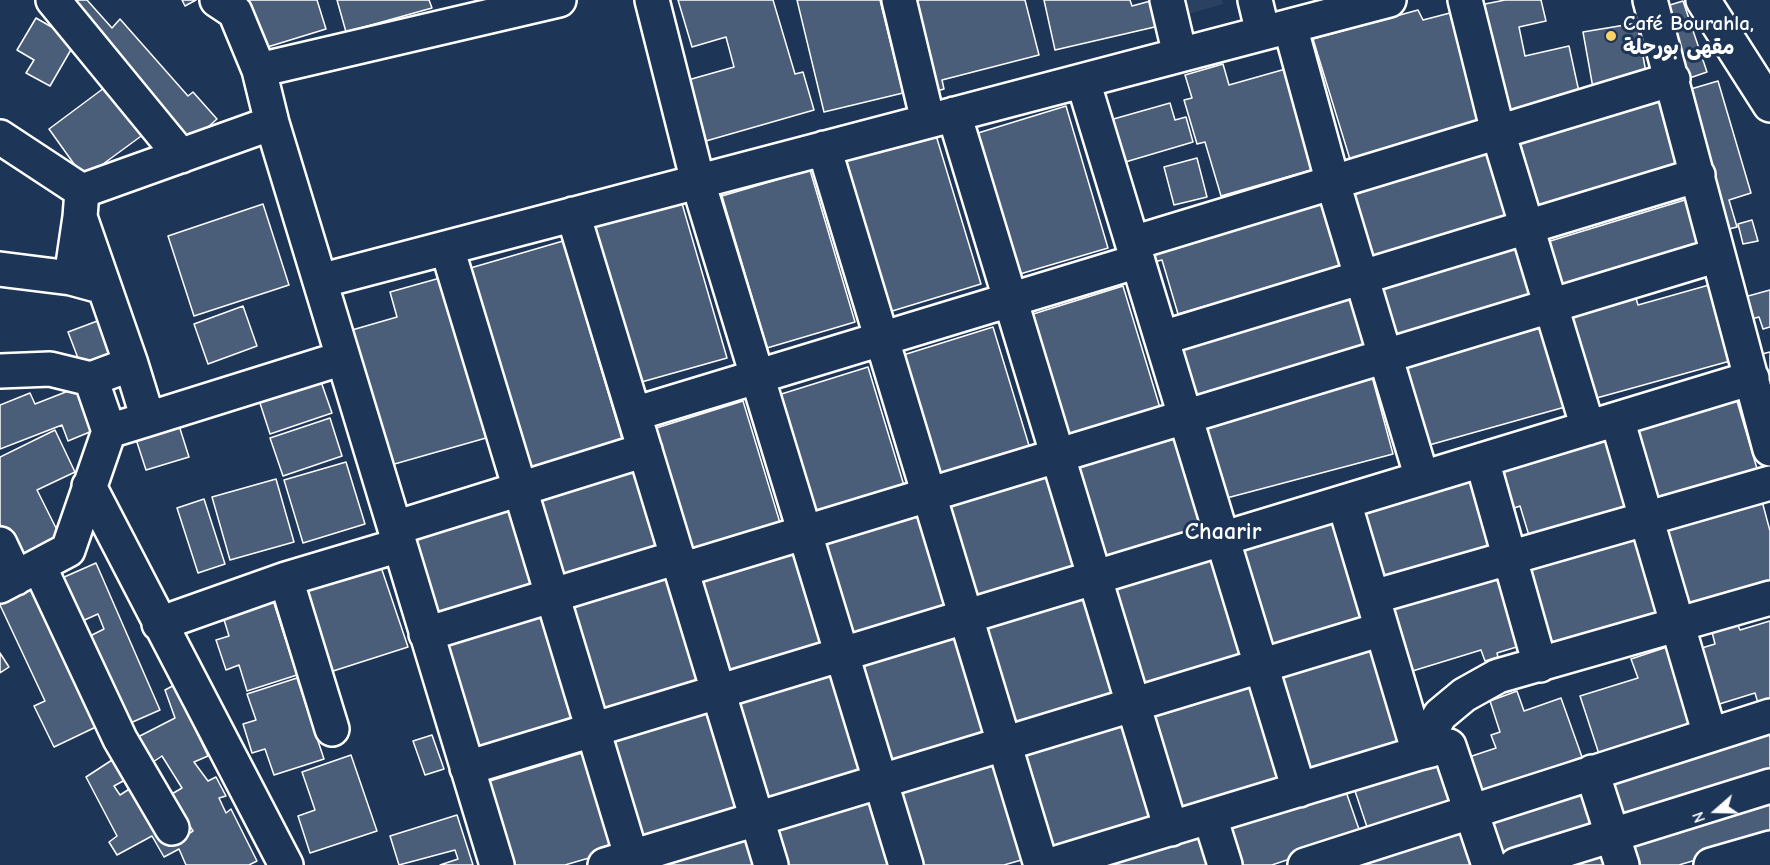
<!DOCTYPE html>
<meta charset="utf-8">
<style>
body{margin:0}
#map{position:relative;width:1770px;height:865px;overflow:hidden;background:#1d3557;font-family:"Comic Neue",sans-serif}
canvas{display:block}
.north{position:absolute;left:1686px;top:781px;width:60px;height:60px;-webkit-text-stroke:4px #1d3557;paint-order:stroke;rotate:250deg;font-size:16px;font-weight:700;line-height:24px;text-align:center;color:#fff}
.north::after{content:'';display:block;margin:auto;width:21px;height:27px;background:#fff;clip-path:polygon(50% 0,100% 100%,50% 72%,0 100%)}
</style>
<div id="map">
<canvas width="1770" height="865"></canvas>
<div class="north">N</div>
</div>
<script>
const context = document.querySelector('canvas').getContext('2d');
context.lineJoin = 'round';
function paint(path, color) {
  context.fillStyle = color;
  context.fill(path, 'evenodd');
}
function poly(rows) {
  const path = new Path2D();
  for (const r of rows) {
    path.moveTo(r[0], r[1]);
    for (let i = 2; i < r.length; i += 2) path.lineTo(r[i], r[i + 1]);
  }
  return path;
}
function trace(path, color, width, dash) {
  context.strokeStyle = color;
  context.lineWidth = width;
  context.lineCap = dash ? 'butt' : 'round';
  context.setLineDash(dash || []);
  context.stroke(path);
}
function label(font, color, halo, rows, align = 'center') {
  context.font = font + ' "Comic Neue","Playpen Sans Arabic",sans-serif';
  context.lineWidth = 6;
  context.setLineDash([]);
  context.textBaseline = 'middle';
  context.strokeStyle = halo;
  context.fillStyle = color;
  for (const [text, x, y, turn = 0] of rows) {
    context.save();
    context.translate(x, y);
    context.rotate((+turn || 0) * Math.PI / 180);
    context.textAlign = isNaN(turn) ? turn : align;
    if (halo) context.strokeText(text, 0, 0);
    context.fillText(text, 0, 0);
    context.restore();
  }
}
paint(poly([
 [1181,0,1222,0,1223,4,1185,15]
]), '#2a4161');
const building = poly([
 [76,0,87,0,112,28,120,19,188,96,193,92,217,119,189,144,67,8,76,0],
 [182,0,196,0,185,6,182,0],
 [245,0,317,0,326,29,261,49,245,0],
 [337,0,429,0,432,8,346,32,337,0],
 [678,0,773,0,795,74,803,72,814,110,699,143,681,82,734,67,726,37,692,47,678,0],
 [797,0,880,0,903,93,824,112,797,0],
 [909,0,1025,0,1039,55,942,80,944,89,933,92,909,0],
 [1044,0,1130,0,1132,6,1154,0,1159,26,1055,50,1044,0],
 [1505,0,1541,0,1546,21,1519,27,1525,56,1569,46,1581,101,1504,118,1480,5,1505,0],
 [1683,1,1707,72,1684,80,1660,8,1683,1],
 [1418,10,1423,20,1450,13,1482,128,1352,166,1313,39,1418,10],
 [36,18,76,41,50,86,26,73,34,60,17,50,36,18],
 [1637,23,1647,78,1593,88,1583,32,1637,23],
 [1223,64,1229,85,1289,68,1318,168,1221,196,1205,142,1197,144,1184,100,1192,98,1185,75,1223,64],
 [1718,81,1751,193,1729,200,1737,227,1725,230,1684,91,1718,81],
 [108,85,144,134,84,178,49,129,108,85],
 [1662,98,1683,170,1541,213,1519,140,1662,98],
 [1170,103,1175,120,1186,117,1193,142,1122,163,1110,120,1170,103],
 [1066,106,1108,248,1020,274,978,133,1066,106],
 [935,132,981,284,889,312,843,160,935,132],
 [1488,148,1509,222,1367,263,1346,190,1488,148],
 [1197,158,1207,197,1174,205,1164,167,1197,158],
 [810,170,855,322,767,348,722,196,810,170],
 [1323,194,1344,266,1178,314,1162,260,1154,262,1149,244,1323,194],
 [1688,199,1704,252,1562,295,1547,242,1688,199],
 [681,200,727,358,638,383,593,225,681,200],
 [263,204,289,285,194,316,168,236,263,204],
 [1752,220,1758,241,1743,244,1738,224,1752,220],
 [563,241,625,449,529,477,467,269,563,241],
 [1516,241,1534,301,1392,344,1374,283,1516,241],
 [440,278,486,438,391,465,352,330,397,317,390,292,440,278],
 [1709,285,1730,361,1593,399,1570,316,1636,298,1638,305,1709,285],
 [1123,286,1161,411,1068,439,1030,315,1123,286],
 [1770,290,1770,327,1763,329,1759,317,1748,320,1741,298,1770,290],
 [1350,293,1366,348,1193,398,1177,343,1350,293],
 [243,306,257,346,208,364,194,324,243,306],
 [100,320,113,354,81,366,68,332,100,320],
 [993,327,1031,452,938,480,900,356,993,327],
 [1544,327,1565,407,1422,447,1400,367,1544,327],
 [1770,352,1770,398,1758,355,1770,352],
 [1770,352,1770,398,1758,355,1770,352],
 [868,367,906,492,813,520,775,396,868,367],
 [318,373,332,413,270,434,257,394,318,373],
 [1371,373,1393,454,1223,499,1202,419,1371,373],
 [81,386,97,429,68,441,62,425,0,449,0,405,30,393,35,404,81,386],
 [743,401,781,526,689,554,650,430,743,401],
 [1737,401,1758,472,1656,502,1634,431,1737,401],
 [176,416,189,457,146,470,133,430,176,416],
 [330,418,342,456,283,476,270,438,330,418],
 [55,430,75,472,37,490,61,538,17,560,0,524,0,457,55,430],
 [1175,430,1206,528,1102,560,1073,462,1175,430],
 [1606,436,1628,510,1530,539,1520,506,1506,511,1493,470,1606,436],
 [346,462,365,524,303,543,284,480,346,462],
 [632,465,657,548,557,578,532,494,632,465],
 [1048,470,1078,568,975,599,945,502,1048,470],
 [276,479,294,542,230,560,212,497,276,479],
 [1472,479,1493,549,1381,583,1360,513,1472,479],
 [204,499,225,564,198,573,177,508,204,499],
 [1762,501,1770,531,1770,581,1684,605,1663,528,1762,501],
 [509,503,534,586,434,615,409,532,509,503],
 [920,512,950,610,847,641,817,543,920,512],
 [1337,518,1367,615,1265,647,1235,549,1337,518],
 [1634,536,1656,613,1546,645,1524,568,1634,536],
 [796,550,826,648,723,680,693,582,796,550],
 [1213,555,1243,653,1140,685,1110,587,1213,555],
 [96,563,160,710,128,724,90,636,104,629,98,614,80,622,62,578,96,563],
 [380,564,408,647,327,673,300,590,380,564],
 [1500,572,1523,645,1497,653,1498,657,1485,661,1481,650,1406,673,1385,607,1500,572],
 [668,573,702,684,600,714,567,604,668,573],
 [33,587,98,726,54,747,34,706,45,701,0,605,0,602,33,587],
 [271,594,297,675,247,691,239,665,226,670,216,640,229,636,221,610,271,594],
 [1084,596,1114,694,1012,725,982,627,1084,596],
 [541,611,575,724,473,755,439,643,541,611],
 [1770,621,1770,707,1760,710,1755,693,1713,706,1695,650,1715,644,1712,632,1737,623,1740,630,1770,621],
 [956,637,986,735,884,766,853,668,956,637],
 [1375,642,1405,739,1302,771,1272,673,1375,642],
 [1673,645,1698,723,1599,754,1580,696,1638,678,1631,659,1673,645],
 [0,653,9,667,0,673,0,653],
 [834,675,864,773,761,804,731,706,834,675],
 [297,678,324,759,274,775,265,749,252,753,243,724,256,720,247,694,297,678],
 [1251,679,1281,777,1178,809,1148,711,1251,679],
 [180,682,190,704,185,708,208,756,194,762,208,781,216,777,226,796,219,798,226,813,231,809,257,861,249,865,186,865,179,849,164,857,152,836,117,855,109,842,117,836,86,777,112,760,125,780,114,786,120,795,131,788,169,846,193,831,170,795,182,788,162,756,150,764,134,739,175,718,165,690,180,682],
 [1517,691,1524,711,1561,698,1582,757,1482,793,1469,757,1496,748,1491,735,1500,732,1490,701,1517,691],
 [710,711,740,808,637,840,607,742,710,711],
 [1123,722,1153,820,1050,851,1020,753,1123,722],
 [1770,731,1770,779,1623,820,1610,776,1770,731],
 [432,735,444,769,425,775,413,741,432,735],
 [582,753,613,851,565,865,505,865,480,784,582,753],
 [351,755,377,831,310,853,298,816,315,810,302,772,351,755],
 [1440,759,1455,805,1369,833,1354,788,1440,759],
 [995,761,1025,859,1004,865,915,865,892,792,995,761],
 [1343,783,1361,835,1272,865,1236,865,1222,823,1343,783],
 [1585,786,1598,828,1499,860,1486,818,1585,786],
 [1770,795,1770,838,1679,865,1630,865,1623,838,1770,795],
 [874,796,896,865,783,865,772,827,874,796],
 [457,815,473,865,440,865,458,859,455,850,399,865,390,836,457,815],
 [1460,823,1474,865,1337,865,1460,823],
 [1197,831,1209,865,1101,865,1197,831],
 [746,834,756,865,645,865,746,834],
 [1605,844,1612,865,1544,865,1605,844]
]);
paint(building, '#4a5d79');
trace(building, '#fff', 1.5);
const minor = poly([
 [53,0,181,156],
 [217,0,235,12,259,70],
 [652,0,698,182,906,865],
 [899,0,928,121],
 [1167,0,1180,55],
 [1255,0,1263,33],
 [1465,0,1498,132,1588,428],
 [1650,0,1770,449],
 [1290,26,1333,183,1422,478],
 [1083,81,1299,790],
 [954,114,1171,829],
 [0,137,82,191],
 [824,148,1041,865],
 [573,214,771,865],
 [80,217,82,191,272,123],
 [1133,243,1673,79],
 [447,248,634,865],
 [0,269,71,278],
 [320,281,1389,0],
 [104,287,71,278,80,217,131,364],
 [1162,338,1698,175],
 [0,371,50,369,91,379],
 [634,414,1138,261],
 [148,419,131,364,91,379,109,431,148,419,343,358],
 [1617,419,1710,735],
 [1482,460,1540,665],
 [89,486,286,865],
 [1344,502,1419,753,1431,750],
 [395,528,645,450],
 [0,544,16,578],
 [39,566,120,739,172,828],
 [681,570,1718,255],
 [0,586,68,550,109,431],
 [1373,597,1770,483],
 [159,624,286,579],
 [426,634,678,557],
 [332,729,286,579,400,545],
 [1449,746,1489,865],
 [467,768,1752,378],
 [1592,772,1622,865],
 [1210,817,1225,865],
 [497,865,272,123,259,70,559,0],
 [605,865,1382,629],
 [1050,865,1419,753,1440,715,1464,695,1498,676,1770,598],
 [1305,865,1770,716],
 [1516,865,1770,786],
 [1711,865,1770,848]
]);
const major = poly([
 [1703,0,1770,105]
]);
trace(minor, '#fff', 38);
trace(major, '#fff', 38);
trace(minor, '#1d3557', 33);
trace(major, '#1d3557', 33);
for (const [x, y, r, color] of [
 [1611,36,6,"#ffd166"]
]) {
  const dot = new Path2D();
  dot.arc(x, y, r, 0, 2 * Math.PI);
  context.fillStyle = color;
  context.fill(dot);
  trace(dot, '#1d3557', 2);
}
label('bold 21px', '#fff', '#1d3557', [
 ["Café Bourahla,",1623,24],
 ["مقهى بورحلة",1623,48]
], 'left');
label('bold 24px', '#fff', '#1d3557', [
 ["Chaarir",1223,532]
]);
</script>
